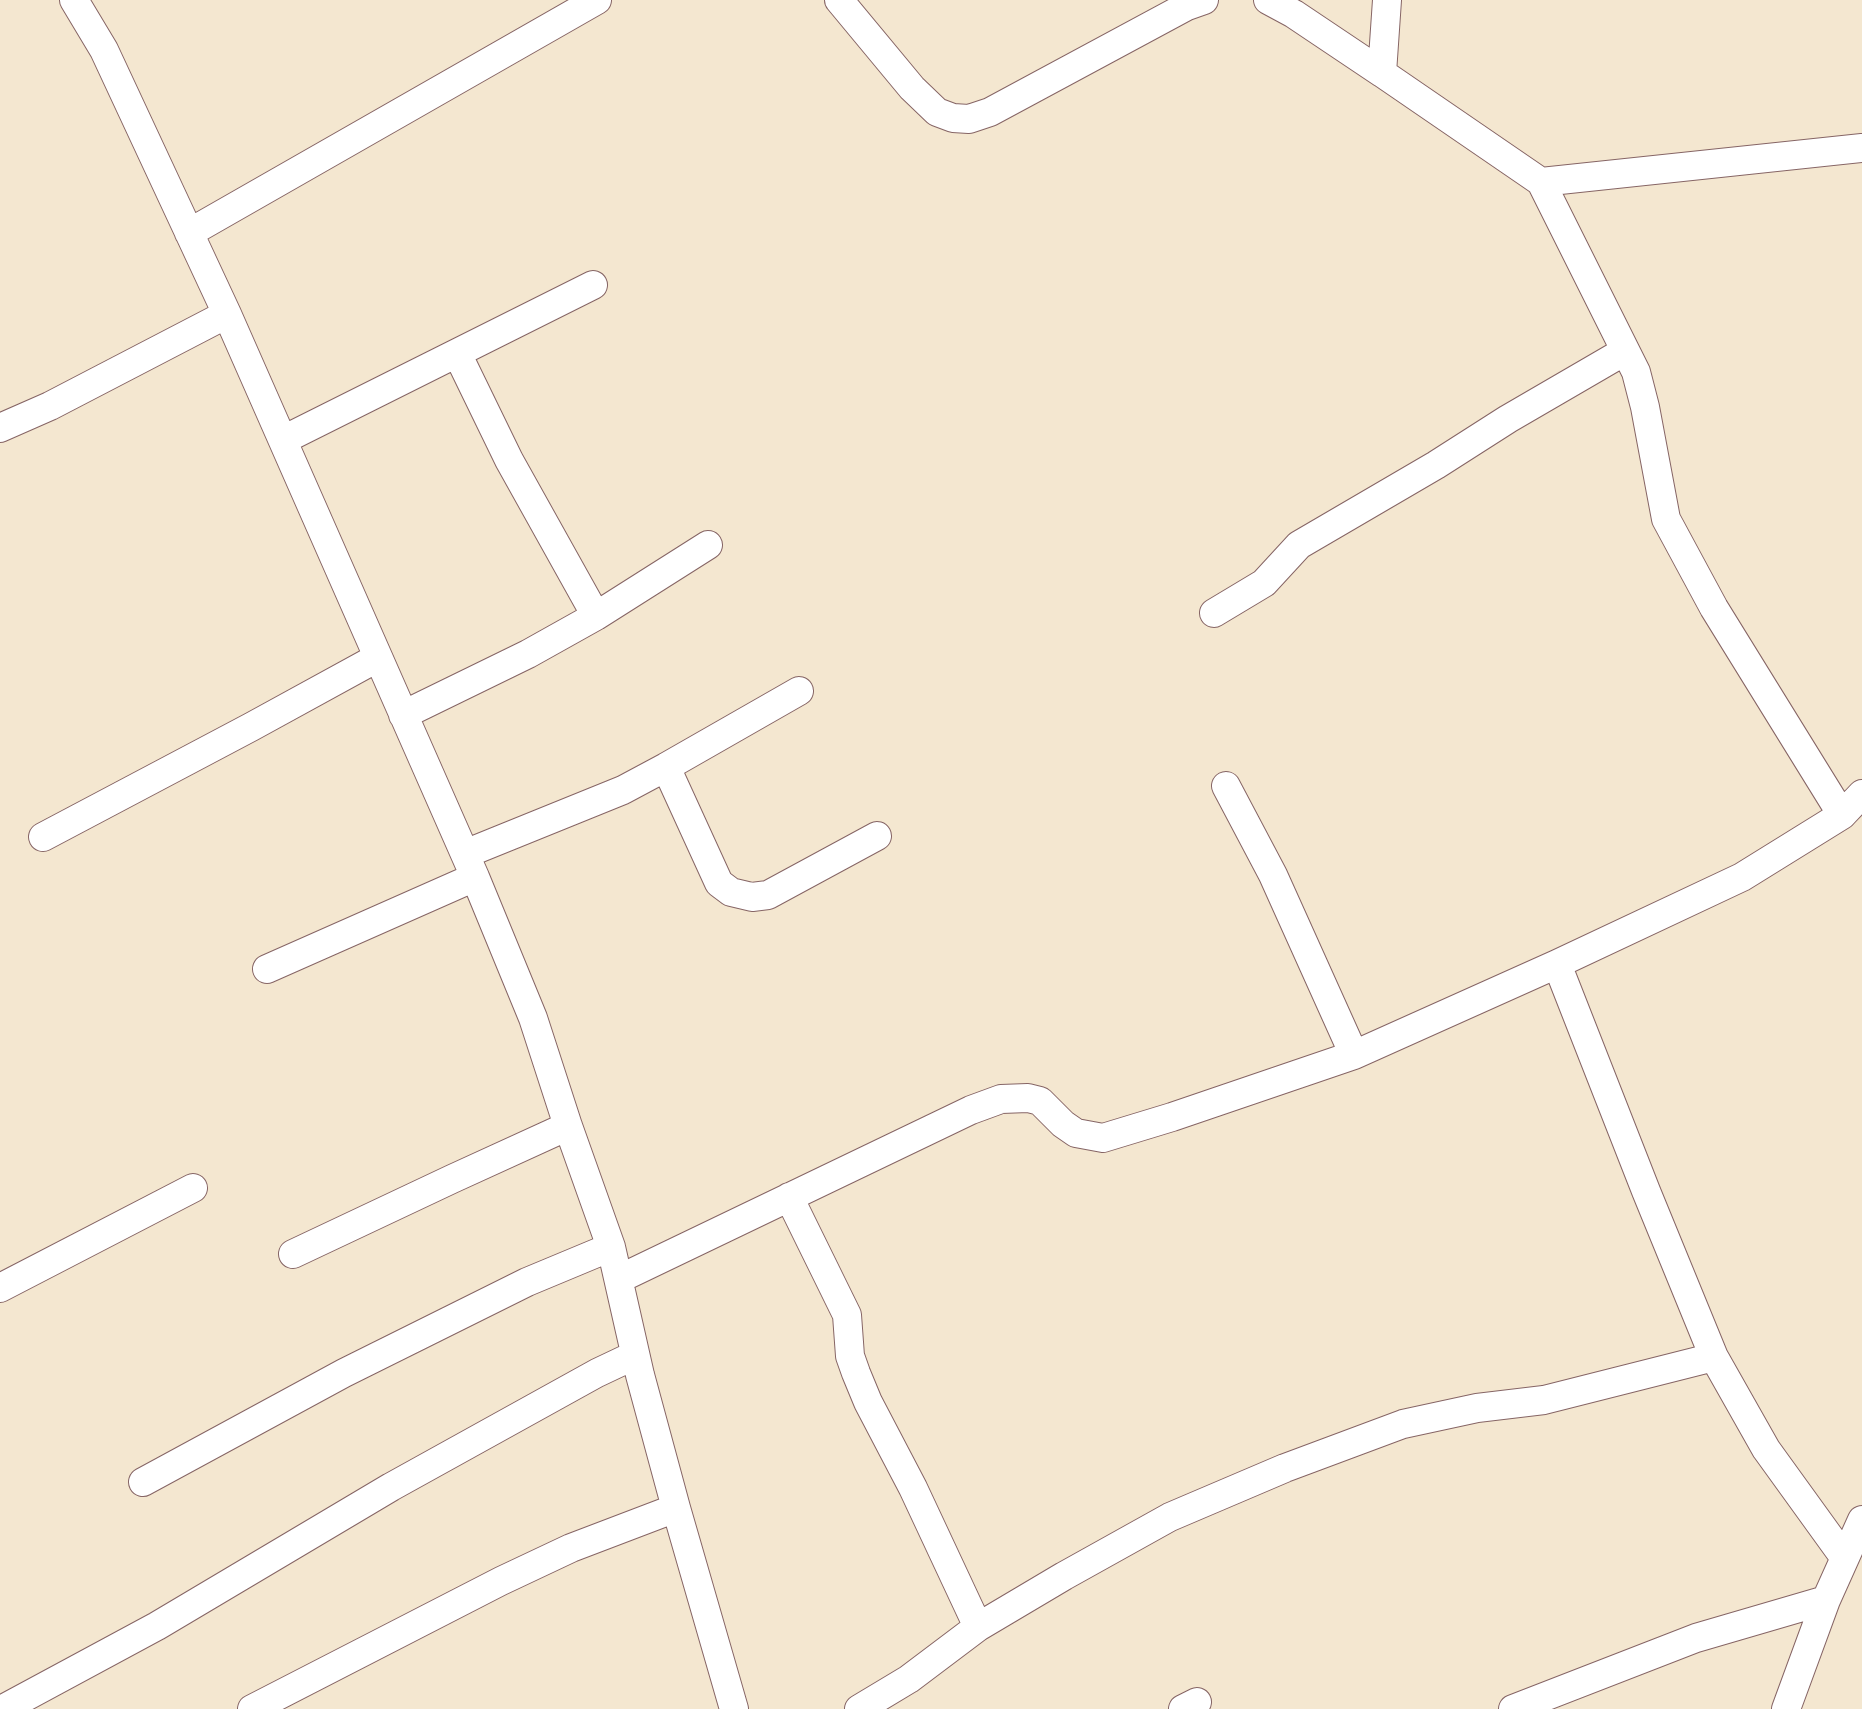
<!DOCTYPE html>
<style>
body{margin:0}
canvas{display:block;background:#f4e7d0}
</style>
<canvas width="1862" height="1709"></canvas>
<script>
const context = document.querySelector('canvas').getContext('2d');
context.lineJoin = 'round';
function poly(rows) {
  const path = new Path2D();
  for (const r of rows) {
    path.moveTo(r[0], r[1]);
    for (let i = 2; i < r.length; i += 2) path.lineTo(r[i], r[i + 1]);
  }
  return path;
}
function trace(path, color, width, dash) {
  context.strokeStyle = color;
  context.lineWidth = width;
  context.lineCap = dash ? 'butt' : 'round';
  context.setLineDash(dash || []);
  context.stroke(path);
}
const minor = poly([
 [74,0,104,50,227,314,475,877,533,1018,568,1126,611,1247,640,1375,676,1508,734,1709],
 [839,0,912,88,937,112,953,118,969,119,990,112,1187,6,1204,0],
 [1268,0,1294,14,1382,73],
 [1387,0,1382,73,1541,182,1862,148],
 [1541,182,1636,372,1645,407,1666,519,1714,608,1842,815],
 [189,233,597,0],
 [593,285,457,353,509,460,596,616],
 [0,428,50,406,227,314],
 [283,440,457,353],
 [1214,613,1264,583,1299,545,1436,465,1508,419,1625,351],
 [403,715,528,654,596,616,708,545],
 [666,767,719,883,731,892,752,897,768,895,877,836],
 [1226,786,1273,875,1354,1055],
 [43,837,251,727,377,658],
 [465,854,623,790,666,767,799,691],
 [1557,964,1646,1191,1714,1357,1766,1449,1844,1557],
 [267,969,475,877],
 [789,1197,847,1315,850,1356,856,1373,868,1402,913,1488,978,1627],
 [293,1254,452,1179,568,1126],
 [619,1279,971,1110,1001,1099,1028,1098,1040,1101,1063,1124,1076,1133,1103,1138,1172,1117,1354,1055,1557,964,1742,877,1842,815,1862,794],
 [0,1288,193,1188],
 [143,1482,344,1373,527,1282,611,1247],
 [3,1709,157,1626,391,1487,597,1373,635,1355],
 [252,1709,501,1581,571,1548,676,1508],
 [859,1709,909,1679,978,1627,1064,1576,1170,1517,1285,1468,1403,1424,1477,1408,1544,1400,1714,1357],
 [1183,1709,1197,1702],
 [1513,1709,1696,1638,1826,1600],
 [1786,1709,1826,1600,1862,1520]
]);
trace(minor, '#866565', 30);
trace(minor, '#fff', 28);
</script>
